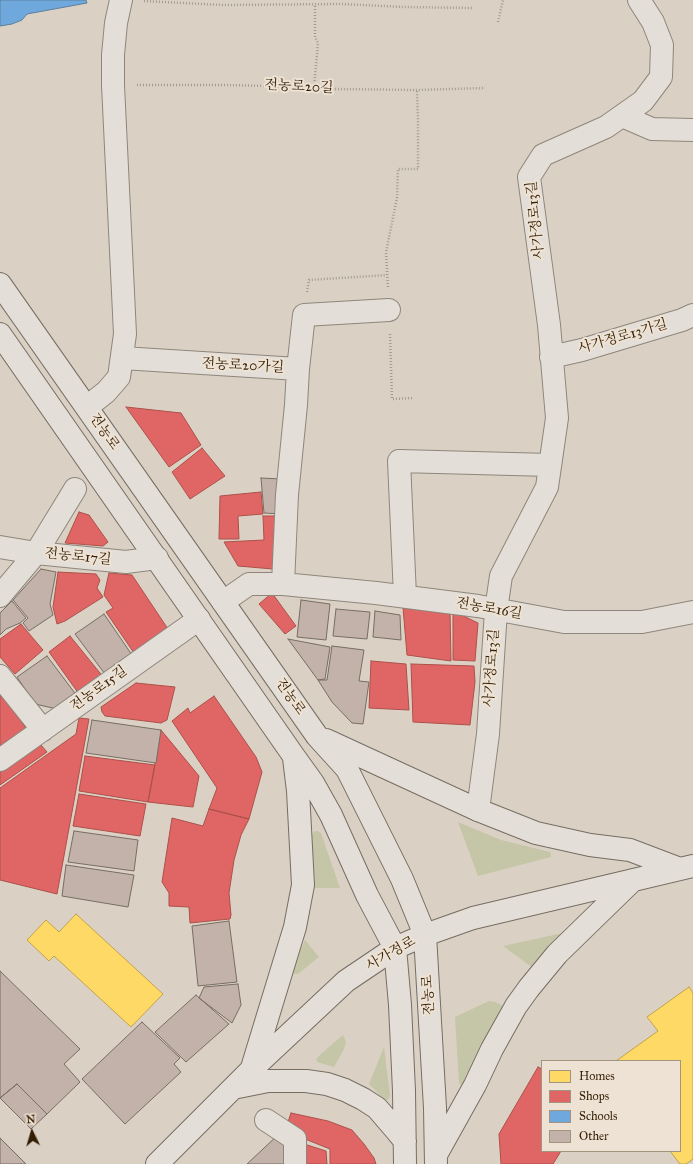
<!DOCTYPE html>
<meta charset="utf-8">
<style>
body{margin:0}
#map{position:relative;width:693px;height:1164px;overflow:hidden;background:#dad1c4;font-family:"IM FELL Great Primer",serif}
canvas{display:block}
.legend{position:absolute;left:541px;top:1060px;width:140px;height:92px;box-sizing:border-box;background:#ede2d3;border:1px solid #a39480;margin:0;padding:5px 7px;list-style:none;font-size:12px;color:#331e04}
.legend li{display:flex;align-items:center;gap:8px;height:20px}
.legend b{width:20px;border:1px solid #a39480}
.north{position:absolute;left:12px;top:1112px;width:40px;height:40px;-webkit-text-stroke:3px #ede2d3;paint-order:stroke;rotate:355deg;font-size:11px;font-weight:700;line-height:16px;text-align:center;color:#331e04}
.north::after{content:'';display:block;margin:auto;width:14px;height:18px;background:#331e04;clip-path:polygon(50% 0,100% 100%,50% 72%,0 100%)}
</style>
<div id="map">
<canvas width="693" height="1164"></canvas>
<ul class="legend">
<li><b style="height:11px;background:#ffd966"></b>Homes</li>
<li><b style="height:11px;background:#e06666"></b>Shops</li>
<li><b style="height:11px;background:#6fa8dc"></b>Schools</li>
<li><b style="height:11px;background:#c3b2aa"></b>Other</li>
</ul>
<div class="north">N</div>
</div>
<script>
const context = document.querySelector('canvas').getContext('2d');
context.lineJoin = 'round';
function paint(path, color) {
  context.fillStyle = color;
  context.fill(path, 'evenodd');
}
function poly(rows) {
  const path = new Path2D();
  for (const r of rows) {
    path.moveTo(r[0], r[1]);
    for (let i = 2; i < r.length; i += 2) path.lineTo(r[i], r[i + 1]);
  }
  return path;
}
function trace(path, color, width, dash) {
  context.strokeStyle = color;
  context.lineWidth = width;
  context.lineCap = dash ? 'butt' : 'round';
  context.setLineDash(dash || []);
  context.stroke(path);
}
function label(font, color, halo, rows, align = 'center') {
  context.font = font + ' "IM FELL Great Primer","Noto Serif KR",serif';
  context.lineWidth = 4;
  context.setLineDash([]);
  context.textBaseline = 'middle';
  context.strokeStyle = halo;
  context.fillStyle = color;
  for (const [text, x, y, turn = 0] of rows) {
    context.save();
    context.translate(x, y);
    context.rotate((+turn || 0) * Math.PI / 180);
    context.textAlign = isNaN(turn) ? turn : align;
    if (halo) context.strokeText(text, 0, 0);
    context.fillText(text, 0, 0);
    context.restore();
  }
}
paint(poly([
 [458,822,501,840,550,852,551,854,551,857,478,876],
 [315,831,318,831,321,833,340,888,315,888,312,836,313,833],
 [563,933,533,968,503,946],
 [305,940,319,957,303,970,298,974,294,974,293,972,293,969],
 [489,1001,495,1002,504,1006,464,1084,462,1086,459,1083,455,1017],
 [343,1035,346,1042,344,1049,334,1067,317,1062,316,1059,322,1053],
 [384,1047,390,1095,389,1099,387,1100,382,1097,369,1084]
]), '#c5c5a7');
const homes = poly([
 [76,914,163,994,131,1027,54,956,49,961,27,940,46,920,59,932,76,914],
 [689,987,693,993,693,1159,686,1164,680,1164,670,1151,680,1151,680,1061,616,1061,658,1031,647,1017,689,987]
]);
paint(homes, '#ffd966');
trace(homes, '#c2a149', 1);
const shops = poly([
 [126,407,181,413,201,445,169,467,126,407],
 [202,448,225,476,190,499,172,472,202,448],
 [261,492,263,514,238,516,239,539,219,539,220,496,261,492],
 [79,512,89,515,108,542,103,546,65,543,79,512],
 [263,516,278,516,278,563,273,569,238,566,224,542,264,540,263,516],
 [58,572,96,574,100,580,97,588,103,597,65,621,57,624,53,607,58,572],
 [109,573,132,575,170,632,134,653,106,612,113,608,104,595,109,573],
 [272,593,296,626,285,634,259,604,272,593],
 [403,607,450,611,451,661,407,655,403,607],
 [453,611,478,623,475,661,453,660,453,611],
 [21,624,43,650,15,674,0,657,0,639,21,624],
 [70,636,104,678,79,694,49,652,70,636],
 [371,661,406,664,409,710,369,708,371,661],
 [411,664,474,666,475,682,470,725,413,722,411,664],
 [136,683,175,687,167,720,161,723,105,716,102,712,101,707,136,683],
 [0,691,7,698,27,730,0,749,0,691],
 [214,696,256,757,262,772,249,819,209,809,217,788,172,721,188,708,190,713,214,696],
 [79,718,89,719,57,894,0,880,0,788,76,734,79,718],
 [28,730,47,752,0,785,0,750,28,730],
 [161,730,199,776,193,807,148,802,161,730],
 [85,756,155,765,148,802,79,791,85,756],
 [79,794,146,804,140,836,73,826,79,794],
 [209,809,249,819,241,835,234,860,229,893,231,915,230,919,190,923,189,907,169,906,169,893,162,882,172,818,203,826,209,809],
 [538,1067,542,1069,542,1151,561,1151,553,1164,501,1164,499,1134,538,1067],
 [291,1113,328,1121,352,1130,364,1144,374,1158,376,1164,330,1164,330,1149,285,1131,291,1113],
 [301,1143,326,1151,327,1164,301,1164,301,1143]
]);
paint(shops, '#e06666');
trace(shops, '#ac5049', 1);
const schools = poly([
 [0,0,86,0,87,3,27,14,22,20,12,24,0,26,0,0]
]);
paint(schools, '#6fa8dc');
trace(schools, '#5d7f9b', 1);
const building = poly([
 [261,478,281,479,282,514,264,513,261,478],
 [41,569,56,572,50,604,53,615,29,631,23,623,28,618,13,600,41,569],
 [301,600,330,604,326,640,297,637,301,600],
 [12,601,26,618,20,623,6,629,0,635,0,613,12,601],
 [336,609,370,612,367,639,333,636,336,609],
 [375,611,400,615,401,640,373,637,375,611],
 [104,614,132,655,105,674,75,634,104,614],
 [288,639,330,647,325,679,318,680,288,639],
 [332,646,364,650,359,681,369,682,363,724,352,723,332,702,318,680,327,680,332,646],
 [47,656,77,696,57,709,35,704,17,677,47,656],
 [92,720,161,730,156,763,86,753,92,720],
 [74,831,138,840,134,871,68,862,74,831],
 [66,865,134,875,128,907,62,896,66,865],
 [229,921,237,982,198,986,192,926,229,921],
 [0,971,80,1049,64,1064,80,1082,47,1114,17,1084,0,1098,0,971],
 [238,984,241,1005,232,1023,199,998,204,987,238,984],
 [196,995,229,1024,186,1062,155,1032,196,995],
 [142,1022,180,1058,174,1064,181,1072,125,1124,82,1079,142,1022],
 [17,1084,47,1114,31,1129,0,1098,17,1084],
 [279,1134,290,1140,291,1164,247,1164,279,1134],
 [0,1138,26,1164,0,1164,0,1138]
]);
paint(building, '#c3b2aa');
trace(building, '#766d63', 1);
const street = poly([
 [622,116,652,129,693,130],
 [551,357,582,350,682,320,693,315],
 [122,358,298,369],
 [87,407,106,392,119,377,125,334,113,85,113,55,116,23,121,0],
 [0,547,36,553,126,562,157,558],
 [283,584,287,495,296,405,298,369,304,315,389,310],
 [0,596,36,553,75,489],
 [405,596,399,461,550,465],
 [223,602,249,584,283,584,376,593,478,606,564,622,642,622,693,612],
 [0,676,43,730],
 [0,760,199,619],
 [478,810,488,734,496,610,501,576,547,487,557,418,549,325,529,177,543,155,606,127,643,101,661,77,662,45,653,22,639,0],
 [266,1120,295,1139,295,1164]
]);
const secondary = poly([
 [0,284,317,736,347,769,402,879,425,935,435,1108,436,1164],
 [0,334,293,755,313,783,331,815,367,895,395,948,400,1005,404,1091,405,1164],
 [326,740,478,810,536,833,590,845,630,850,680,869],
 [252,1068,295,927,303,885,298,791,294,758],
 [233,1088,268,1081,306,1081,327,1084,345,1090,363,1099,377,1108,395,1129,405,1141],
 [436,1155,475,1085,492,1049,516,1006,529,988,557,954,633,880],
 [157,1164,252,1069,346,981,395,948,425,935,473,918,693,866]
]);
trace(street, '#8e867c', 24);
trace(secondary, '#766d63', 24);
trace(poly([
 [144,1,223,5,342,4,404,7,473,8],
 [498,22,503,0],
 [137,85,223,85,314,87,334,89,417,90,485,88],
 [314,87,318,43,315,37,315,4],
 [388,287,386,252,397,198,398,169,418,169,418,120,417,90],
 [307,292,309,280,387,275],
 [390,334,392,399,414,398]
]), '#a29b94', 2.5, [1, 2]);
trace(street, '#e3dfd8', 22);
trace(secondary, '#e3dfd8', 22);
label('14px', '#331e04', '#ede2d3', [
 ["전농로20길",299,87,3],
 ["사가정로13길",536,220,-96],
 ["사가정로13가길",623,337,-16],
 ["전농로20가길",243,366,3],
 ["전농로",104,432,55],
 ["전농로17길",78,557,6],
 ["전농로16길",489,609,10],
 ["사가정로13길",492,668,-86],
 ["전농로15길",99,689,-36],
 ["전농로",290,697,55],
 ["사가정로",391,954,-30],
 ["전농로",429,995,-93]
]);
</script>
